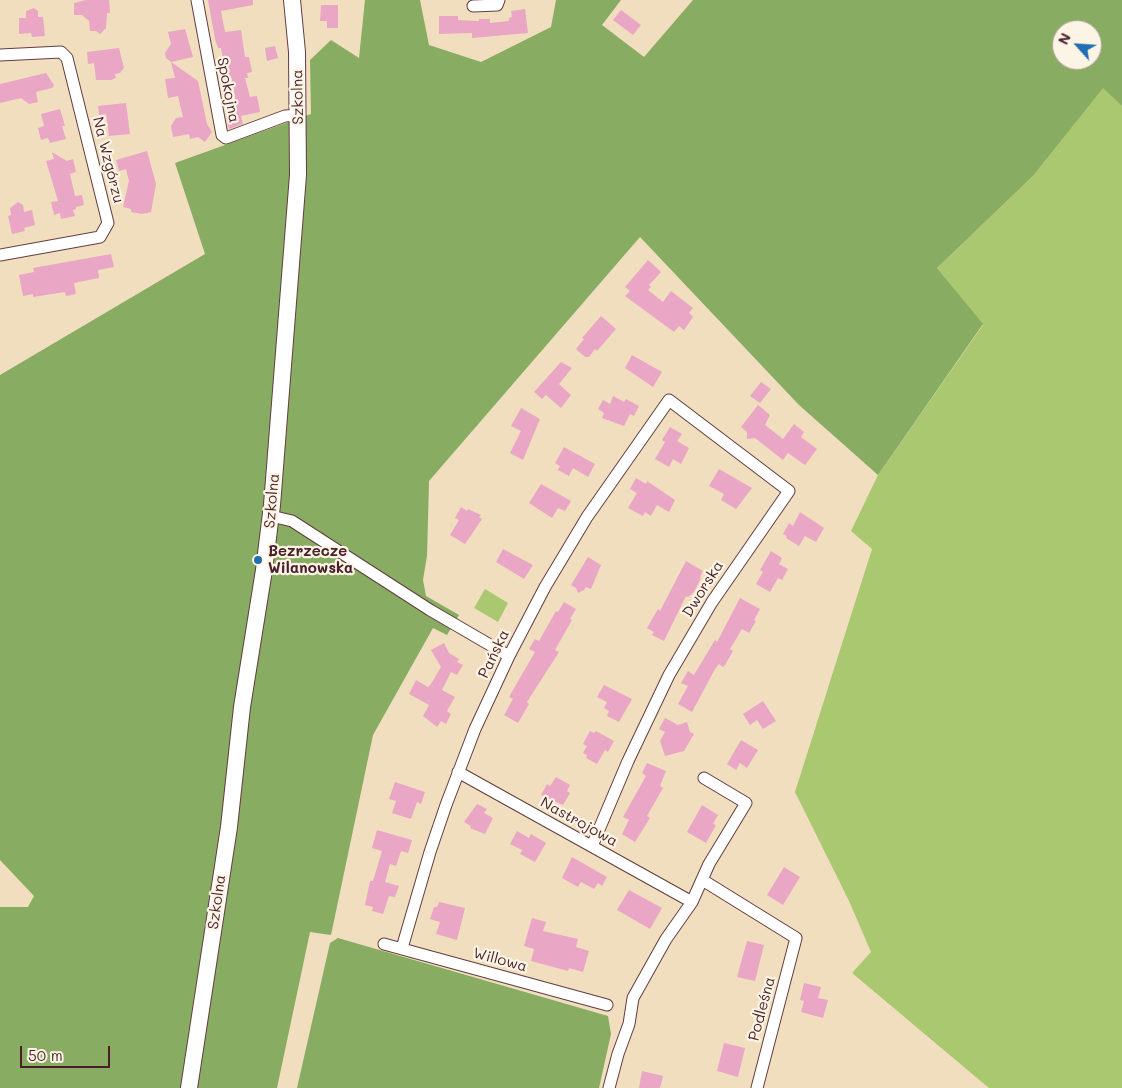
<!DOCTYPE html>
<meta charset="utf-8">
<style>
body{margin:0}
#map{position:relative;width:1122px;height:1088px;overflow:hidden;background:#f1debf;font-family:Mali,sans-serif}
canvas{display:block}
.north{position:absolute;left:1052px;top:20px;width:50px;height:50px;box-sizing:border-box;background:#fcf5e5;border:1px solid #b59f9b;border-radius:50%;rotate:296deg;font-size:14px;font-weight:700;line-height:20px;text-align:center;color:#4a1f2b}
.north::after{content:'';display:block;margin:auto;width:18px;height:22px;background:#1f6fb2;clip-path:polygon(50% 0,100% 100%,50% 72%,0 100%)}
.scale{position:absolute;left:20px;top:1046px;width:90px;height:22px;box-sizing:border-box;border:2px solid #4a1f2b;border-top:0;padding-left:6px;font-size:15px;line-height:18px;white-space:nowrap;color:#4a1f2b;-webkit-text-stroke:4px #fcf5e5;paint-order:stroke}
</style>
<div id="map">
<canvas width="1122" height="1088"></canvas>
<div class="north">N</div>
<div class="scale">50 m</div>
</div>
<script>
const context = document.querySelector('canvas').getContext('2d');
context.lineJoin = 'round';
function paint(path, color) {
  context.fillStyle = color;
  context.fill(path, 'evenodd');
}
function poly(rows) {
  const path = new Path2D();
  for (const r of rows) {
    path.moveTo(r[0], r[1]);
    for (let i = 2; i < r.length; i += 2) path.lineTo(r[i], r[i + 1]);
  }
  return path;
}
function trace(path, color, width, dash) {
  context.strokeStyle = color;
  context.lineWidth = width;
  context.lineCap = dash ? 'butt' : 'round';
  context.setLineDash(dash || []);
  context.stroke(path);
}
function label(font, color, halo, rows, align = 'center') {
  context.font = font + ' Mali,sans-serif';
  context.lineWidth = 4.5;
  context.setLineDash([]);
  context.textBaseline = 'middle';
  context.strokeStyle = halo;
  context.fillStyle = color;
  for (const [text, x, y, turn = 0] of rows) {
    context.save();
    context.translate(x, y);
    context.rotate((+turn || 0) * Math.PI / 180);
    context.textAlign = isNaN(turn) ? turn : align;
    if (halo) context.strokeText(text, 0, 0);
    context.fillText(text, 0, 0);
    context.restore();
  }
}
paint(poly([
 [1103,87,1122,106,1122,1088,989,1088,852,973,871,952,849,901,795,792,872,549,851,531,878,475,983,325,937,268,1033,176],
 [485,589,508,603,498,622,474,608]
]), '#aac870');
paint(poly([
 [365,0,420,0,429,45,481,62,551,27,556,0,621,0,602,25,644,57,693,0,1122,0,1122,106,1103,88,1033,176,937,268,983,324,878,475,799,405,640,237,429,481,427,556,423,580,426,596,459,615,447,635,433,628,373,735,331,935,310,932,277,1088,0,1088,0,907,28,907,34,896,0,860,0,375,205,254,175,163,311,114,310,60,331,40,359,58],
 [1062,30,1092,30,1092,60,1062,60],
 [338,938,608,1016,611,1034,599,1088,297,1088,330,943]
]), '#87ac62');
paint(poly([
 [86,0,109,0,110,13,107,13,106,28,100,34,96,31,90,31,89,21,82,15,74,15,74,3],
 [208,0,253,0,253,5,221,11,225,32,241,30,245,57,249,57,252,72,247,73,248,78,245,78,250,97,257,96,260,112,241,116,243,124,229,129,226,118,231,117,228,102,235,100,235,95,231,76,226,76,221,48,218,48,215,39],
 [321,5,338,5,338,28,327,28,327,21,320,21],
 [34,8,38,11,38,17,43,17,45,36,32,37,31,33,19,34,19,18,26,18,26,11],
 [525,9,528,33,472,38,472,33,439,34,439,16,458,16,458,20,479,21,479,19,490,19,490,23,509,21,509,18,512,17,511,11],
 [621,10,641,25,633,35,613,20],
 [185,29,193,57,171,62,166,58,165,53,171,44,168,32],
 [275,46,278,58,267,61,265,48],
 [119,48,124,68,120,73,115,74,116,78,111,80,96,80,94,63,88,64,87,52],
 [171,62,198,81,207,124,212,132,205,142,198,137,190,139,189,134,173,137,171,126,176,118,183,117,178,96,168,98,165,79,175,78],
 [46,73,54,85,52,88,36,92,38,102,29,104,21,98,0,103,0,84],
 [126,103,130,134,109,136,106,114,99,115,98,106],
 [60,109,65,126,62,126,66,139,50,143,48,138,41,140,38,128,44,126,41,114],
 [147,151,156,184,151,212,142,214,131,212,131,209,123,207,129,181,126,169,119,171,116,160],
 [52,152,67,161,73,159,76,172,70,174,75,196,82,195,84,205,76,207,76,209,73,210,75,216,61,219,60,213,54,215,51,202,58,201,46,161,54,159],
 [18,202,23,205,24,212,32,210,35,225,24,228,25,231,12,234,8,216,11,215,10,208],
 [111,254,114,267,98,270,99,278,74,283,76,294,66,296,65,292,33,297,33,294,23,296,19,275,34,272,33,268],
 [648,260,661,272,649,285,651,287,648,290,663,302,671,291,693,308,689,313,693,317,684,330,679,326,674,332,625,296,630,291,625,287],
 [601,316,616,329,597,351,595,349,589,357,585,357,576,349,584,339,582,338],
 [632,355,662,372,653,387,625,368],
 [561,362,572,368,559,384,571,395,561,408,546,395,542,399,534,392],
 [761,382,771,389,760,403,750,396],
 [613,396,624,402,626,399,639,406,634,416,630,414,624,426,602,418,604,413,598,409,603,400,610,404],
 [758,405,770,415,765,425,783,439,794,424,804,432,801,437,817,449,805,465,788,453,783,460,755,438,747,439,747,432,741,427],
 [521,408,540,419,523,460,510,453,521,431,511,426],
 [670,427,682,434,677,441,689,448,681,464,673,459,669,467,655,459,665,442,662,440],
 [564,447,595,464,588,477,573,468,569,476,558,470,560,466,555,463],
 [719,469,752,488,736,509,721,500,724,494,709,486],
 [636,478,646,484,647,481,675,500,669,512,657,505,651,516,645,512,643,516,628,508,637,493,630,489],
 [541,484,571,501,565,511,558,508,552,518,529,503],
 [461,507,467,511,468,509,481,515,479,517,482,519,465,544,450,535,459,520,455,518],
 [800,512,824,528,816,542,805,536,799,546,786,538,787,536,783,534,789,523,793,526],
 [503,549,533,565,524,579,496,562],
 [771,551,782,558,779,564,788,569,782,580,778,578,770,592,756,584,763,572,760,570],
 [588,557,601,565,591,589,586,587,584,590,578,593,576,588,571,585],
 [686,561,703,571,700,577,701,578,694,592,688,597,686,596,664,641,652,635,654,632,647,628,658,609,660,611],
 [740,598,760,609,754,620,756,621,749,633,742,629,730,649,733,651,725,665,723,667,719,664,715,669,692,712,678,704,688,686,681,683,688,671,694,675,715,640,717,642],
 [564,602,576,609,570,619,572,620,555,650,559,652,527,702,529,704,518,723,504,715,513,699,509,697,535,652,529,649,535,639,539,641,556,611,558,612],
 [444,643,449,653,459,659,457,662,463,665,457,675,451,672,442,690,455,697,447,711,451,714,446,724,441,721,437,727,423,716,429,705,409,694,416,680,428,687,431,684,441,667,431,650],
 [604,685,632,699,619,722,607,716,609,711,604,708,607,702,597,697],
 [763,701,776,721,763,729,757,720,750,725,743,714],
 [665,718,678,725,687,722,690,732,694,734,684,751,665,756,660,741,665,732,659,729],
 [590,731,594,733,596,731,614,741,608,752,605,750,597,764,586,758,587,755,583,753,587,746,583,744],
 [741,740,758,750,747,768,740,763,736,770,727,764],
 [647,763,666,771,660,786,663,788,647,816,650,818,635,842,622,834,629,820,623,817,646,776,642,773],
 [556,777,570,785,567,791,570,793,563,805,541,795,547,784,550,786],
 [395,782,425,792,421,804,417,802,411,819,392,813,396,801,389,799],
 [477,804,487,809,484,813,493,818,485,834,470,828,471,826,464,822],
 [702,805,718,815,713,824,716,825,706,843,687,832],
 [377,830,412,840,408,853,401,851,396,866,390,864,385,882,399,886,395,897,389,896,383,914,372,911,373,907,365,905,370,881,373,881,382,851,372,848],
 [517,831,529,838,531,834,546,843,535,862,520,854,522,850,510,844],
 [572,857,607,877,602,886,598,883,594,889,581,882,578,887,562,878],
 [784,867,800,877,783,905,767,895],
 [629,890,662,908,650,929,617,910],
 [439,902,465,908,457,940,436,934,440,922,430,919,434,907,437,907],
 [532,918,546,922,543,931,578,939,576,947,589,951,583,972,569,968,568,971,531,961,534,949,524,946],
 [747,941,764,945,755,981,737,977],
 [804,983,821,987,818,998,828,1000,823,1018,801,1012,804,1001,800,1000],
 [724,1043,745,1048,738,1077,717,1071],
 [642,1071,663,1076,660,1088,639,1088]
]), '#e9a6c5');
const street = poly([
 [197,0,222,135,226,138,285,116,299,115],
 [473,6,497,5,499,0],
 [0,55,61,52,67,58,108,223,100,237,0,255],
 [271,516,292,521,430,610,509,656],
 [458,772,692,902],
 [704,881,796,938,757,1088],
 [384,944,607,1005],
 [402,948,430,852,446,805,475,729,509,656,545,587,587,517,669,400,789,491,712,602,669,675,628,761,592,846],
 [609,1088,618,1054,629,1024,633,998,666,939,692,902,709,864,746,803,704,778]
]);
const secondary = poly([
 [189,1088,229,827,242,707,264,570,272,505,298,175,297,52,292,0]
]);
trace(street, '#633c41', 13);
trace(secondary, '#633c41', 18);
trace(street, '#fff', 11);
trace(secondary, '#fff', 16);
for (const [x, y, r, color] of [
 [258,560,5,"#1f6fb2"]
]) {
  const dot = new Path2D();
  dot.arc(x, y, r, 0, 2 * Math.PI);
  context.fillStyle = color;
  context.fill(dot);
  trace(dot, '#fcf5e5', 2);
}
label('15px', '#4a1f2b', '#fcf5e5', [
 ["Spokojna",228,90,79],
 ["Szkolna",298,97,-91],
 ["Na Wzgórzu",108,160,76],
 ["Szkolna",272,501,-85],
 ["Dworska",703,589,-58],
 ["Pańska",494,654,-64],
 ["Nastrojowa",579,822,29],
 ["Szkolna",217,902,-82],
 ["Willowa",500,960,15],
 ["Podleśna",762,1009,-75]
]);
label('bold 15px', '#4a1f2b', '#fcf5e5', [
 ["Bezrzecze",268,551],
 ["Wilanowska",268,568]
], 'left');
</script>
